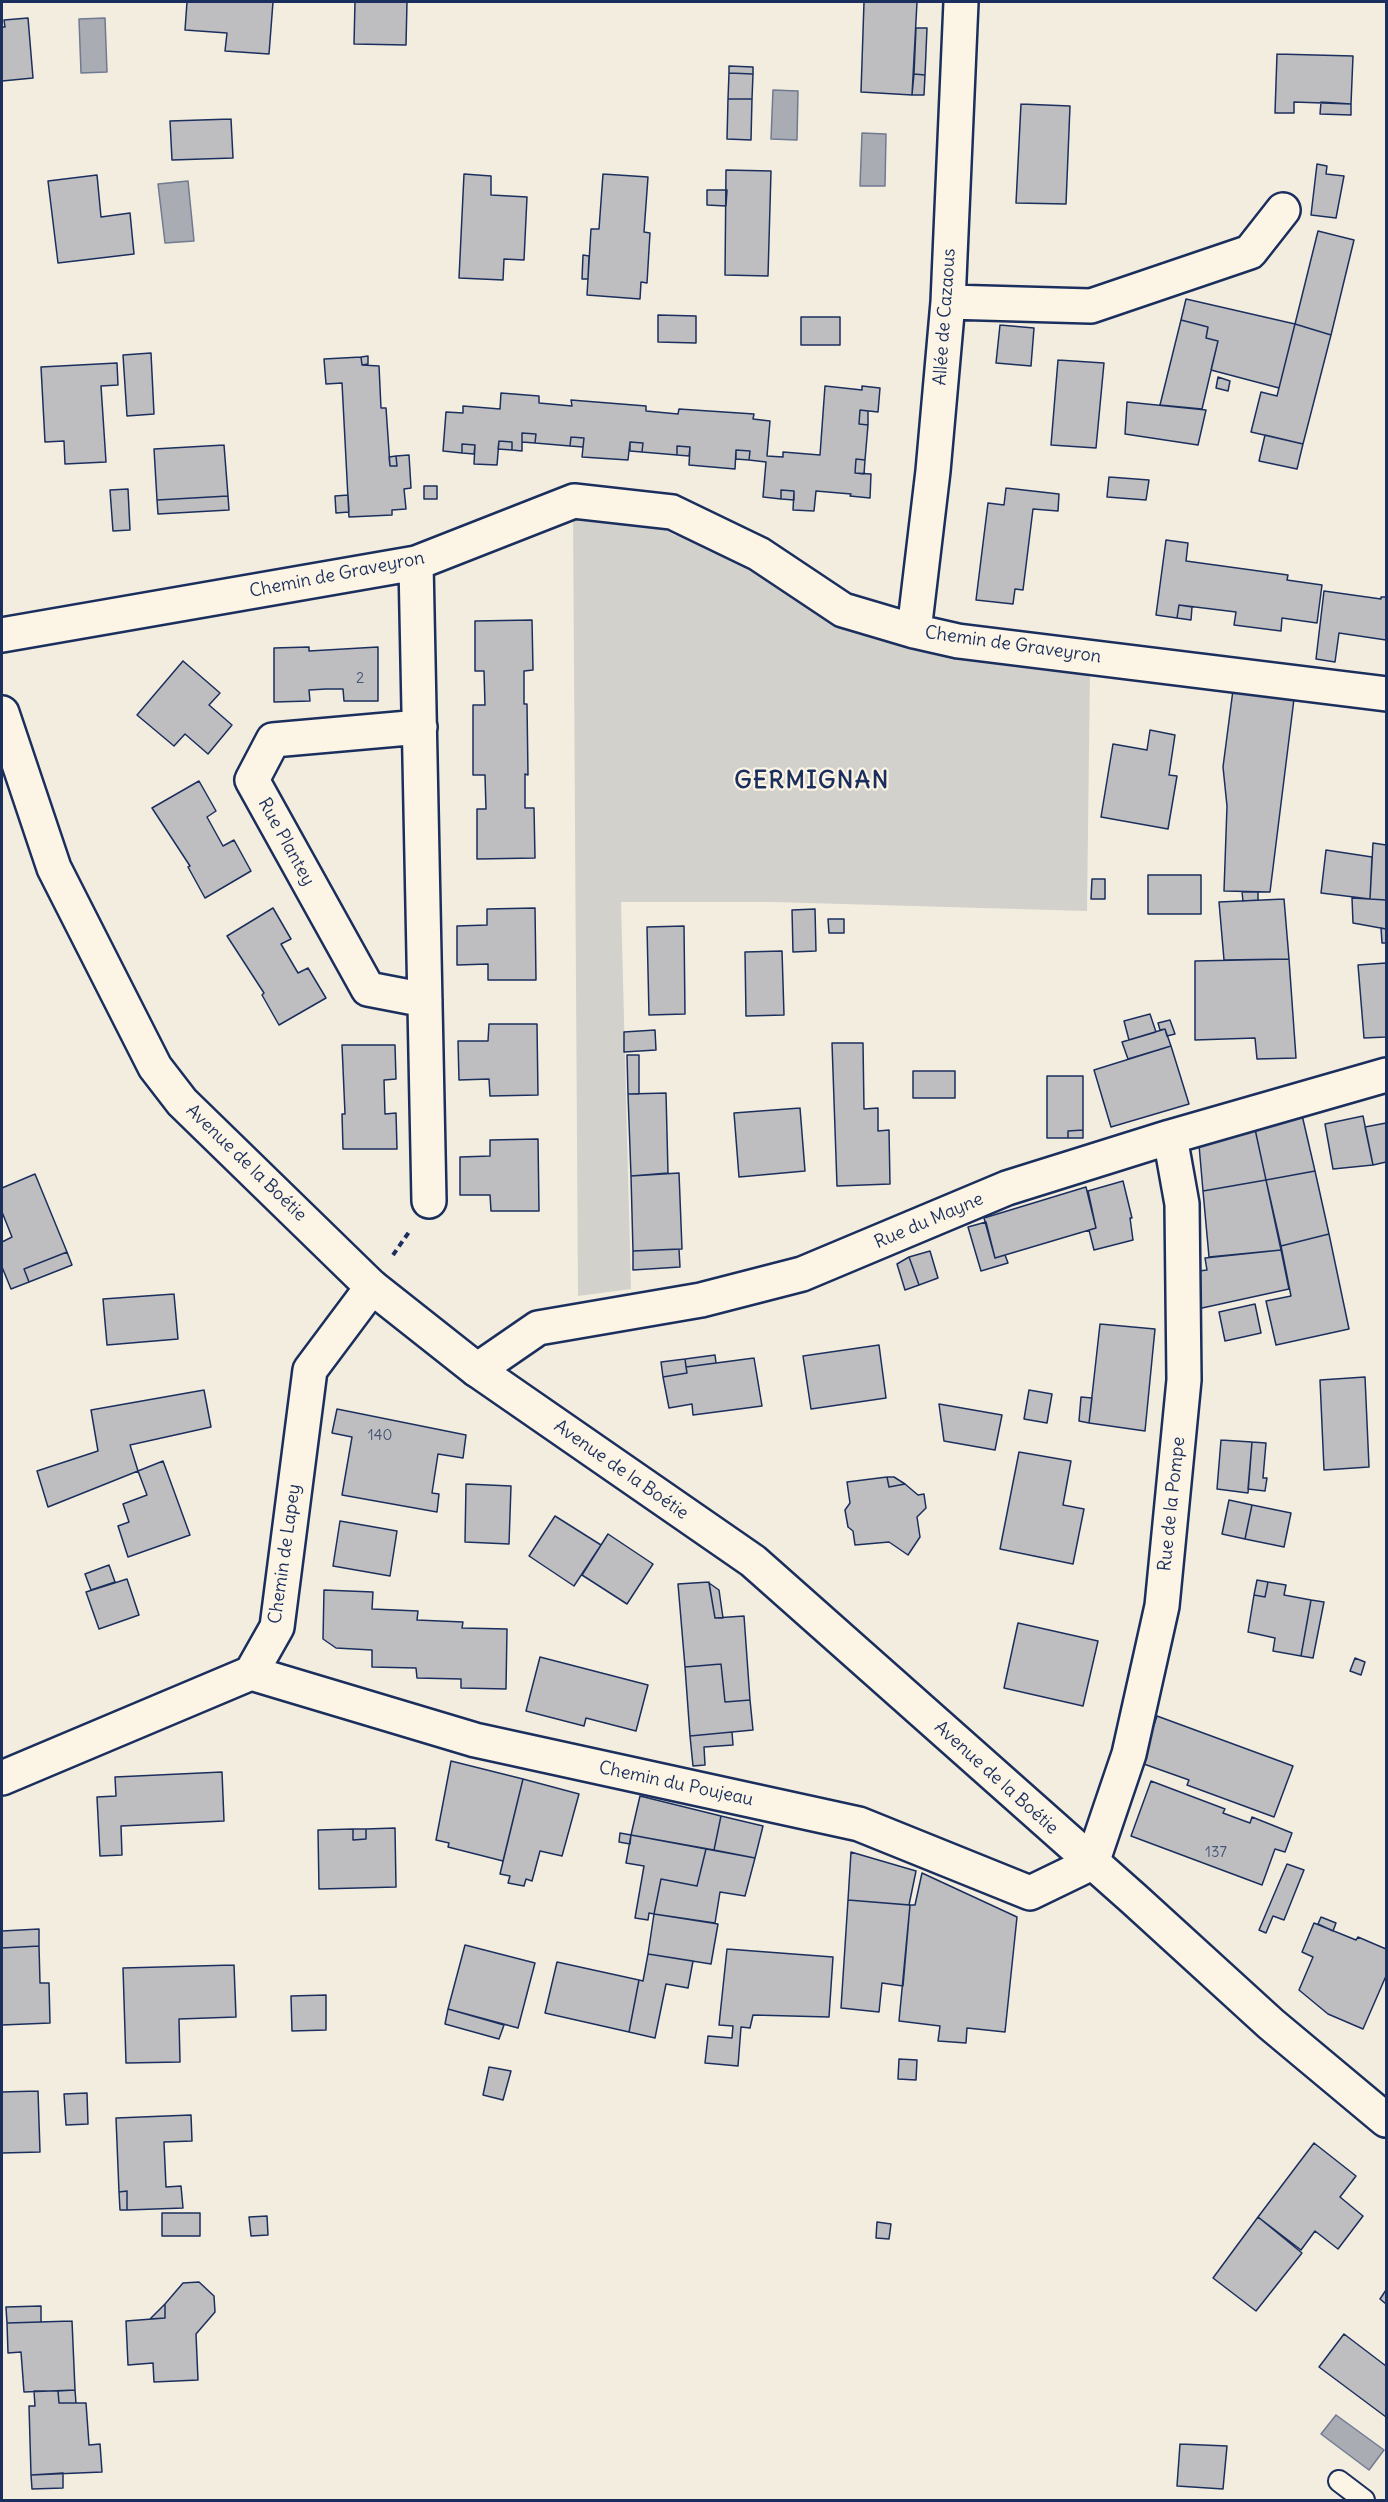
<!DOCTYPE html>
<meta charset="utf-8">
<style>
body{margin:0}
#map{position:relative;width:1388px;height:2502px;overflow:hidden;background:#f3ede0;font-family:Delius,sans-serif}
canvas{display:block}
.frame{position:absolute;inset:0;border:3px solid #1b2f5e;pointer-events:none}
</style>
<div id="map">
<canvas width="1388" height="2502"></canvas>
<div class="frame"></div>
</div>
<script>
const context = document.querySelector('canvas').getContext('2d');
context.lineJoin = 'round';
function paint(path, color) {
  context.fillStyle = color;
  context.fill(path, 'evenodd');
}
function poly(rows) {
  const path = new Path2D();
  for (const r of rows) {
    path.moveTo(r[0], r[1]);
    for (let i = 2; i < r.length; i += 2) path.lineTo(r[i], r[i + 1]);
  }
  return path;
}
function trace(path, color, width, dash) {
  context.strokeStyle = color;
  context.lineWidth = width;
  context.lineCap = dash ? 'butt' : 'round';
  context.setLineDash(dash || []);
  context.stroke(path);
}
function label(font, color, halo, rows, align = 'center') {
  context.font = font + ' Delius,sans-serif';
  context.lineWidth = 4.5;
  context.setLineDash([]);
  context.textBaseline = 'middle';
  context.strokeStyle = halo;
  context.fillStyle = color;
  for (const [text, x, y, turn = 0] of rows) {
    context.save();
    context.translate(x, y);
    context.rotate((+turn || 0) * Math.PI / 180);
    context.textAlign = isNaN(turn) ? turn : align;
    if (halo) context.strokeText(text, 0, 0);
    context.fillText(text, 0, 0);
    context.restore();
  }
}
paint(poly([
 [620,505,674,535,750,550,815,601,1090,670,1087,911,773,902,621,902,631,1289,578,1296,573,512]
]), '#d3d1cc');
const water = poly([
 [105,18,107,72,81,73,79,19,105,18],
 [773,90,798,91,797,140,771,139,773,90],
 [862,133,886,134,885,186,860,186,862,133],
 [188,181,194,241,165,243,158,184,188,181],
 [1336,2415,1384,2450,1369,2470,1321,2434,1336,2415]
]);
paint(water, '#a9acb3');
trace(water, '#707a91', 1.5);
const building = poly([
 [187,2,273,2,269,54,225,51,227,33,185,30,187,2],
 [355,2,407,2,406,45,354,44,355,2],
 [864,2,917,2,912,95,861,92,864,2],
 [28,18,33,78,2,81,2,27,5,27,4,20,28,18],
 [916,28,927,28,925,75,914,74,916,28],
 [1277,54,1353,56,1351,104,1294,102,1294,113,1275,113,1277,54],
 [729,66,753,67,753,74,729,73,729,66],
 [729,73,753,74,752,99,728,99,729,73],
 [914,74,925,75,924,95,912,95,914,74],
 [728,99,752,99,751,140,727,139,728,99],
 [1321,102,1351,104,1351,115,1320,114,1321,102],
 [1021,104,1070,106,1066,204,1016,203,1021,104],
 [231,119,233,158,172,160,170,121,231,119],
 [1317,164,1327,166,1326,174,1344,176,1336,218,1311,215,1317,164],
 [726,170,771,171,768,276,725,275,726,170],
 [464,174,491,176,491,195,527,197,524,260,504,259,503,280,459,278,464,174],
 [603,174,648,177,644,232,650,233,647,283,641,282,640,299,587,295,591,229,599,229,603,174],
 [97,175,101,217,130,213,134,254,58,263,48,181,97,175],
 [707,190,727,190,726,206,707,205,707,190],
 [1318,231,1354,240,1331,335,1295,324,1318,231],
 [583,255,589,256,588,279,582,279,583,255],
 [1186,299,1295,324,1279,388,1211,370,1218,341,1206,338,1208,327,1181,320,1186,299],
 [658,315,696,316,696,343,658,342,658,315],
 [801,317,840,317,840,345,801,345,801,317],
 [1181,320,1208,327,1206,338,1218,341,1202,409,1160,405,1181,320],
 [1295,324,1331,335,1303,444,1251,432,1261,392,1277,396,1295,324],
 [1000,325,1034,328,1031,366,996,363,1000,325],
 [151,353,154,414,127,416,123,355,151,353],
 [368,356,368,364,362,365,361,357,368,356],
 [361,357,362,365,379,366,381,408,386,408,390,466,397,466,396,456,409,455,411,488,404,489,406,509,392,510,392,515,349,517,342,383,326,384,324,359,361,357],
 [1058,360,1104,363,1096,448,1051,445,1058,360],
 [117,363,118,385,101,386,106,462,65,464,64,441,45,442,41,367,117,363],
 [1218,377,1230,381,1228,391,1216,388,1218,377],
 [825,386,862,390,862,386,880,388,878,412,860,410,859,424,868,425,865,460,856,459,855,473,871,474,870,498,850,496,851,494,816,491,814,511,793,510,794,491,781,490,781,499,763,497,766,462,749,460,750,451,736,450,735,469,689,465,690,447,677,446,677,455,642,452,643,443,630,442,628,460,582,457,584,438,571,437,570,446,535,443,536,434,522,433,522,451,512,450,512,442,499,441,497,465,474,464,475,445,462,444,462,453,443,451,446,412,463,413,463,406,500,409,501,393,539,396,539,403,572,406,571,400,646,406,646,411,678,414,679,409,754,414,753,419,770,421,767,456,783,457,783,452,820,455,825,386],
 [1127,402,1206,410,1198,445,1125,434,1127,402],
 [860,410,868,411,868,425,859,424,860,410],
 [522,433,536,434,535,443,522,442,522,433],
 [1265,435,1303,444,1297,469,1259,461,1265,435],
 [571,437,584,438,583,447,570,446,571,437],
 [499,441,512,442,512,450,498,449,499,441],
 [630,442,643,443,642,452,630,451,630,442],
 [462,444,475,445,474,454,462,453,462,444],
 [224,445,228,496,157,500,154,449,224,445],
 [677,446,690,447,689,456,677,455,677,446],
 [736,450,750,451,749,460,736,459,736,450],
 [396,456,397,466,390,466,389,457,396,456],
 [856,459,865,460,864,474,855,473,856,459],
 [1109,477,1149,480,1146,500,1107,497,1109,477],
 [424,486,437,486,437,499,424,499,424,486],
 [1006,488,1059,494,1058,511,1033,509,1023,590,1015,589,1013,604,976,600,988,503,1004,505,1006,488],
 [128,489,130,530,113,531,110,490,128,489],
 [781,490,794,491,794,500,781,499,781,490],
 [348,495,349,512,336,513,335,496,348,495],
 [228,496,229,510,158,514,157,500,228,496],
 [1166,540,1188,543,1186,561,1288,575,1287,580,1322,585,1317,623,1282,618,1281,631,1234,625,1236,612,1179,605,1177,618,1156,615,1166,540],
 [1324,591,1381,599,1381,597,1386,597,1386,640,1339,633,1335,662,1316,659,1324,591],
 [1179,605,1192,607,1191,620,1177,618,1179,605],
 [532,620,533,670,524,671,524,704,527,704,528,775,525,774,525,808,534,808,535,858,477,859,477,809,486,809,485,775,473,775,473,705,485,705,484,671,475,671,475,621,532,620],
 [309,647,309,651,378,647,378,701,344,701,343,689,326,689,309,690,310,701,274,702,274,648,309,647],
 [183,661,220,693,209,705,232,725,208,754,185,734,174,746,137,715,183,661],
 [1233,690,1294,699,1270,892,1224,891,1227,806,1223,767,1233,690],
 [1150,730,1175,735,1169,775,1177,776,1168,829,1101,817,1113,744,1147,750,1150,730],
 [199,781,216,811,207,817,223,846,234,840,251,871,205,898,188,867,190,866,152,808,199,781],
 [1373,843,1386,845,1386,900,1370,899,1373,843],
 [1326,850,1372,857,1370,899,1321,893,1326,850],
 [1148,875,1201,875,1201,914,1148,914,1148,875],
 [1092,879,1105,879,1105,899,1091,899,1092,879],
 [1242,892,1258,892,1258,900,1243,901,1242,892],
 [1352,898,1386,900,1386,929,1353,923,1352,898],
 [1284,899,1289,959,1224,960,1219,902,1284,899],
 [273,908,291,939,281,944,298,973,308,968,326,998,279,1025,262,995,264,993,227,936,273,908],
 [535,908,536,980,488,980,488,964,457,965,457,926,487,925,487,909,535,908],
 [815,909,816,951,793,952,792,910,815,909],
 [828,919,844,919,844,933,829,933,828,919],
 [684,926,685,1014,649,1015,647,927,684,926],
 [1381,928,1386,929,1386,943,1382,943,1381,928],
 [782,951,784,1015,746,1016,745,952,782,951],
 [1289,959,1296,1058,1257,1059,1255,1038,1195,1040,1195,961,1289,959],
 [1386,963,1386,1037,1364,1038,1358,965,1386,963],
 [1150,1014,1156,1032,1129,1040,1124,1021,1150,1014],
 [1170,1020,1175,1034,1167,1036,1165,1029,1160,1030,1158,1023,1170,1020],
 [489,1024,537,1024,538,1095,490,1096,489,1079,459,1080,458,1041,488,1041,489,1024],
 [1165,1029,1171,1046,1128,1059,1122,1042,1165,1029],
 [655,1030,656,1050,624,1052,624,1032,655,1030],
 [832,1043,863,1043,864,1109,878,1108,878,1131,889,1130,890,1184,837,1186,832,1043],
 [342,1045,395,1045,396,1079,384,1080,385,1114,396,1113,397,1149,343,1149,342,1114,345,1114,342,1045],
 [1171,1046,1189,1104,1111,1127,1094,1070,1171,1046],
 [627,1055,639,1055,639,1094,628,1094,627,1055],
 [913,1071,955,1071,955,1098,913,1098,913,1071],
 [1047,1076,1083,1076,1083,1130,1068,1131,1068,1138,1047,1138,1047,1076],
 [666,1093,668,1173,631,1176,628,1094,666,1093],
 [800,1108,805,1171,739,1177,734,1113,800,1108],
 [1302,1115,1315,1171,1266,1180,1255,1129,1302,1115],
 [1363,1116,1373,1165,1333,1169,1325,1124,1363,1116],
 [1386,1123,1386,1162,1373,1165,1365,1127,1386,1123],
 [1255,1129,1266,1180,1203,1191,1199,1145,1255,1129],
 [1083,1130,1083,1138,1068,1138,1068,1131,1083,1130],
 [538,1139,539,1211,491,1211,490,1195,460,1195,460,1157,490,1156,490,1140,538,1139],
 [1315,1171,1329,1234,1281,1246,1266,1180,1315,1171],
 [679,1173,682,1249,633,1251,631,1176,679,1173],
 [35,1174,67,1252,24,1269,29,1282,11,1289,2,1267,2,1242,12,1237,2,1212,2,1188,35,1174],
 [1266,1180,1281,1250,1209,1257,1203,1191,1266,1180],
 [1123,1181,1132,1218,1130,1218,1133,1240,1094,1250,1089,1230,1096,1228,1088,1191,1123,1181],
 [1086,1187,1096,1228,995,1258,984,1218,1086,1187],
 [986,1222,995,1258,1005,1255,1008,1263,981,1271,968,1227,986,1222],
 [1329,1234,1349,1329,1276,1345,1266,1301,1291,1296,1281,1246,1329,1234],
 [679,1249,680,1267,633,1270,633,1251,679,1249],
 [1281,1250,1289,1289,1193,1310,1191,1272,1207,1270,1205,1258,1281,1250],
 [930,1251,938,1278,919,1285,909,1257,930,1251],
 [67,1252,72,1265,29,1282,24,1269,67,1252],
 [909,1257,919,1285,905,1290,897,1264,909,1257],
 [174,1294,178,1339,107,1345,103,1299,174,1294],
 [1255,1304,1261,1333,1225,1341,1219,1312,1255,1304],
 [1100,1324,1155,1329,1145,1431,1089,1423,1100,1324],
 [879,1345,886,1398,811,1409,803,1356,879,1345],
 [715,1355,716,1363,686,1367,685,1359,715,1355],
 [754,1358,762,1406,693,1415,692,1404,669,1408,663,1377,687,1373,686,1367,754,1358],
 [685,1359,687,1373,663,1377,661,1362,685,1359],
 [1365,1377,1369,1467,1324,1470,1320,1380,1365,1377],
 [204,1390,211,1427,130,1445,138,1471,48,1507,37,1471,98,1451,91,1410,204,1390],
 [1029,1390,1052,1394,1047,1423,1024,1419,1029,1390],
 [1081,1397,1092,1398,1089,1423,1079,1421,1081,1397],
 [939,1404,1002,1415,995,1450,944,1441,939,1404],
 [337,1409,466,1435,463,1458,438,1454,432,1493,439,1494,437,1512,342,1495,352,1437,332,1433,337,1409],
 [1221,1440,1252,1442,1248,1493,1217,1489,1221,1440],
 [1252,1442,1266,1443,1263,1478,1267,1478,1265,1491,1248,1489,1252,1442],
 [1019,1452,1071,1461,1063,1505,1084,1509,1073,1564,1000,1549,1019,1452],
 [163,1461,190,1535,128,1557,118,1526,129,1522,123,1504,147,1495,138,1471,163,1461],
 [887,1477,894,1477,905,1484,889,1487,887,1477],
 [887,1477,889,1487,905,1484,918,1495,924,1494,926,1508,917,1517,920,1537,908,1555,889,1542,855,1545,853,1531,848,1527,845,1510,850,1503,847,1482,887,1477],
 [466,1484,511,1486,509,1544,465,1542,466,1484],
 [1229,1500,1252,1505,1245,1539,1222,1534,1229,1500],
 [1252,1505,1291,1513,1284,1547,1245,1539,1252,1505],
 [555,1516,601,1545,574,1586,529,1556,555,1516],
 [340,1521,397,1531,390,1576,333,1566,340,1521],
 [608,1534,653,1564,627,1604,582,1575,608,1534],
 [109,1565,115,1582,91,1590,85,1574,109,1565],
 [127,1579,139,1615,99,1629,86,1592,127,1579],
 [1257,1580,1268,1582,1265,1597,1254,1595,1257,1580],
 [709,1582,715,1618,744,1616,750,1700,725,1702,721,1664,685,1667,678,1584,709,1582],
 [1268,1582,1286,1585,1284,1595,1311,1600,1301,1656,1273,1651,1275,1638,1248,1632,1254,1595,1265,1597,1268,1582],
 [709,1583,719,1590,723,1618,715,1618,709,1583],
 [324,1590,373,1592,372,1609,418,1611,417,1620,463,1622,462,1628,507,1629,506,1689,461,1688,461,1679,417,1678,416,1668,372,1667,372,1650,336,1648,323,1639,324,1590],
 [1311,1600,1324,1602,1313,1658,1301,1656,1311,1600],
 [1018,1623,1098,1641,1083,1706,1004,1688,1018,1623],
 [540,1657,648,1685,636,1731,586,1718,584,1726,526,1711,540,1657],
 [1355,1658,1365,1662,1361,1675,1350,1671,1355,1658],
 [721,1664,725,1702,750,1700,753,1730,690,1736,685,1667,721,1664],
 [1157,1716,1293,1766,1274,1817,1187,1785,1189,1780,1141,1763,1157,1716],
 [732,1732,733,1745,704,1747,705,1765,693,1766,690,1736,732,1732],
 [451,1761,523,1779,503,1861,448,1847,449,1843,436,1840,451,1761],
 [222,1772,224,1821,121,1826,122,1855,100,1856,97,1797,116,1796,115,1777,222,1772],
 [523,1779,579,1794,562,1856,540,1851,532,1881,526,1879,524,1886,508,1883,510,1876,500,1874,523,1779],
 [1151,1781,1225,1809,1223,1813,1250,1823,1252,1817,1292,1833,1285,1852,1275,1849,1262,1885,1131,1836,1151,1781],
 [640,1796,721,1816,714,1850,631,1835,640,1796],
 [721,1816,763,1826,755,1858,714,1850,721,1816],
 [395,1828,396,1887,319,1889,318,1830,353,1829,353,1840,366,1839,366,1829,395,1828],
 [353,1829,366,1829,366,1839,353,1840,353,1829],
 [620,1833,631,1835,630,1844,619,1842,620,1833],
 [631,1835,706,1849,697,1886,661,1879,654,1914,649,1913,648,1920,635,1918,644,1866,626,1863,631,1835],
 [706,1849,755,1858,745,1896,720,1892,715,1923,654,1914,661,1879,697,1886,706,1849],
 [851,1852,916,1871,909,1905,848,1900,851,1852],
 [1287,1864,1304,1870,1284,1920,1273,1916,1266,1933,1259,1930,1287,1864],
 [922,1873,1017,1917,1005,2032,967,2028,966,2043,938,2041,940,2026,899,2021,910,1905,915,1905,922,1873],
 [848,1900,910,1905,903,1986,882,1983,879,2012,841,2008,848,1900],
 [654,1914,718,1924,711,1964,648,1954,654,1914],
 [1321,1917,1336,1923,1333,1931,1318,1924,1321,1917],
 [1314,1923,1356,1940,1358,1937,1386,1949,1386,1976,1363,2029,1328,2014,1299,1990,1313,1957,1302,1952,1314,1923],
 [39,1929,39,1946,2,1948,2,1931,39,1929],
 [465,1945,535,1963,518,2028,448,2009,465,1945],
 [39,1946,40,1983,49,1983,50,2023,2,2025,2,1948,39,1946],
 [727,1949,833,1957,829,2017,753,2015,750,2028,741,2027,738,2066,705,2063,708,2036,732,2038,733,2026,719,2025,727,1949],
 [648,1954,693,1961,688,1988,666,1984,655,2038,629,2032,639,1980,643,1981,648,1954],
 [557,1962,639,1980,629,2032,545,2013,557,1962],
 [234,1965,236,2017,179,2019,180,2062,126,2063,123,1968,234,1965],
 [326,1995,326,2030,292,2031,291,1996,326,1995],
 [448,2009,504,2025,499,2039,445,2024,448,2009],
 [899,2059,917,2060,916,2080,898,2079,899,2059],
 [489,2067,511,2071,503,2100,483,2095,489,2067],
 [38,2091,40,2152,2,2153,2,2092,38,2091],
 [87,2093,88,2124,66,2125,64,2094,87,2093],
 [191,2115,192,2141,164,2142,166,2187,181,2186,183,2208,127,2210,127,2191,119,2192,116,2118,191,2115],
 [1314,2143,1356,2176,1340,2197,1363,2216,1338,2249,1315,2231,1301,2250,1258,2217,1314,2143],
 [127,2191,127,2210,120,2210,119,2192,127,2191],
 [162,2213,200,2213,200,2236,162,2236,162,2213],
 [267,2216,268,2235,251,2236,249,2217,267,2216],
 [1258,2217,1302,2253,1256,2311,1213,2278,1258,2217],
 [877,2222,891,2224,889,2239,876,2238,877,2222],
 [199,2282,214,2296,215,2312,196,2334,198,2380,154,2382,153,2363,128,2365,126,2321,165,2318,165,2304,183,2283,199,2282],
 [1386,2290,1386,2304,1380,2299,1386,2290],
 [165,2304,165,2318,150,2319,165,2304],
 [41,2306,41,2322,7,2323,6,2307,41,2306],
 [72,2321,75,2390,24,2392,21,2352,8,2353,7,2323,72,2321],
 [1344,2334,1386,2366,1386,2417,1319,2367,1344,2334],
 [75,2390,76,2403,59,2403,58,2391,75,2390],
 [34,2391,58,2391,59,2403,86,2403,89,2445,100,2444,102,2472,31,2475,29,2406,35,2406,34,2391],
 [1180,2444,1227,2446,1223,2489,1177,2486,1180,2444],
 [63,2473,63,2488,32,2489,31,2475,63,2473]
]);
paint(building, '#bebec0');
trace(building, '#1b2f5e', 1.5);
const lane = poly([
 [1339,2481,1364,2500]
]);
const street = poly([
 [948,302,1091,306,1250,252,1283,210],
 [416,563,429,1201],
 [914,631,933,471,948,302,961,2],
 [2,635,416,563,574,501,672,512,759,554,843,610,914,631,958,641,1386,694],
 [420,727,273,740,252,780,368,989,425,1000],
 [477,1370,538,1328,701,1300,802,1274,1007,1188,1170,1137,1386,1075],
 [251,1673,475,1740,859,1824,1030,1893,1092,1863,1129,1754,1162,1606,1184,1380,1182,1204,1170,1137],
 [2,1778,251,1673,277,1627,310,1370,372,1287]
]);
const secondary = poly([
 [2,713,54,868,155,1067,182,1102,372,1287,477,1370,753,1561,1134,1899,1271,2024,1386,2120]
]);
trace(lane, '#1b2f5e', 24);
trace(street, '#1b2f5e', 38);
trace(secondary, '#1b2f5e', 38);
trace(poly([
 [393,1255,409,1232]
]), '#1b2f5e', 4, [6, 4.5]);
trace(lane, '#fcf5e5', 20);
trace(street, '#fcf5e5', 33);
trace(secondary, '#fcf5e5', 33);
label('15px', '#445376', null, [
 ["2",360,679],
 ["140",380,1436],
 ["137",1216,1853]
]);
label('18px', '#1b2f5e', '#fcf5e5', [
 ["Allée de Cazaous",945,317,-86],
 ["Chemin de Graveyron",337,575,-11],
 ["Chemin de Graveyron",1013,645,8],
 ["Rue Plantey",286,842,61],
 ["Avenue de la Boétie",246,1163,44],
 ["Rue du Mayne",929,1221,-23],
 ["Avenue de la Boétie",621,1470,35],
 ["Rue de la Pompe",1172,1504,-84],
 ["Chemin de Lapey",285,1554,-82],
 ["Avenue de la Boétie",996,1778,42],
 ["Chemin du Poujeau",676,1784,12]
]);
context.letterSpacing = '1.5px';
label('bold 24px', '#1b2f5e', '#fcf5e5', [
 ["GERMIGNAN",812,781]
]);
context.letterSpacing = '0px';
</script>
